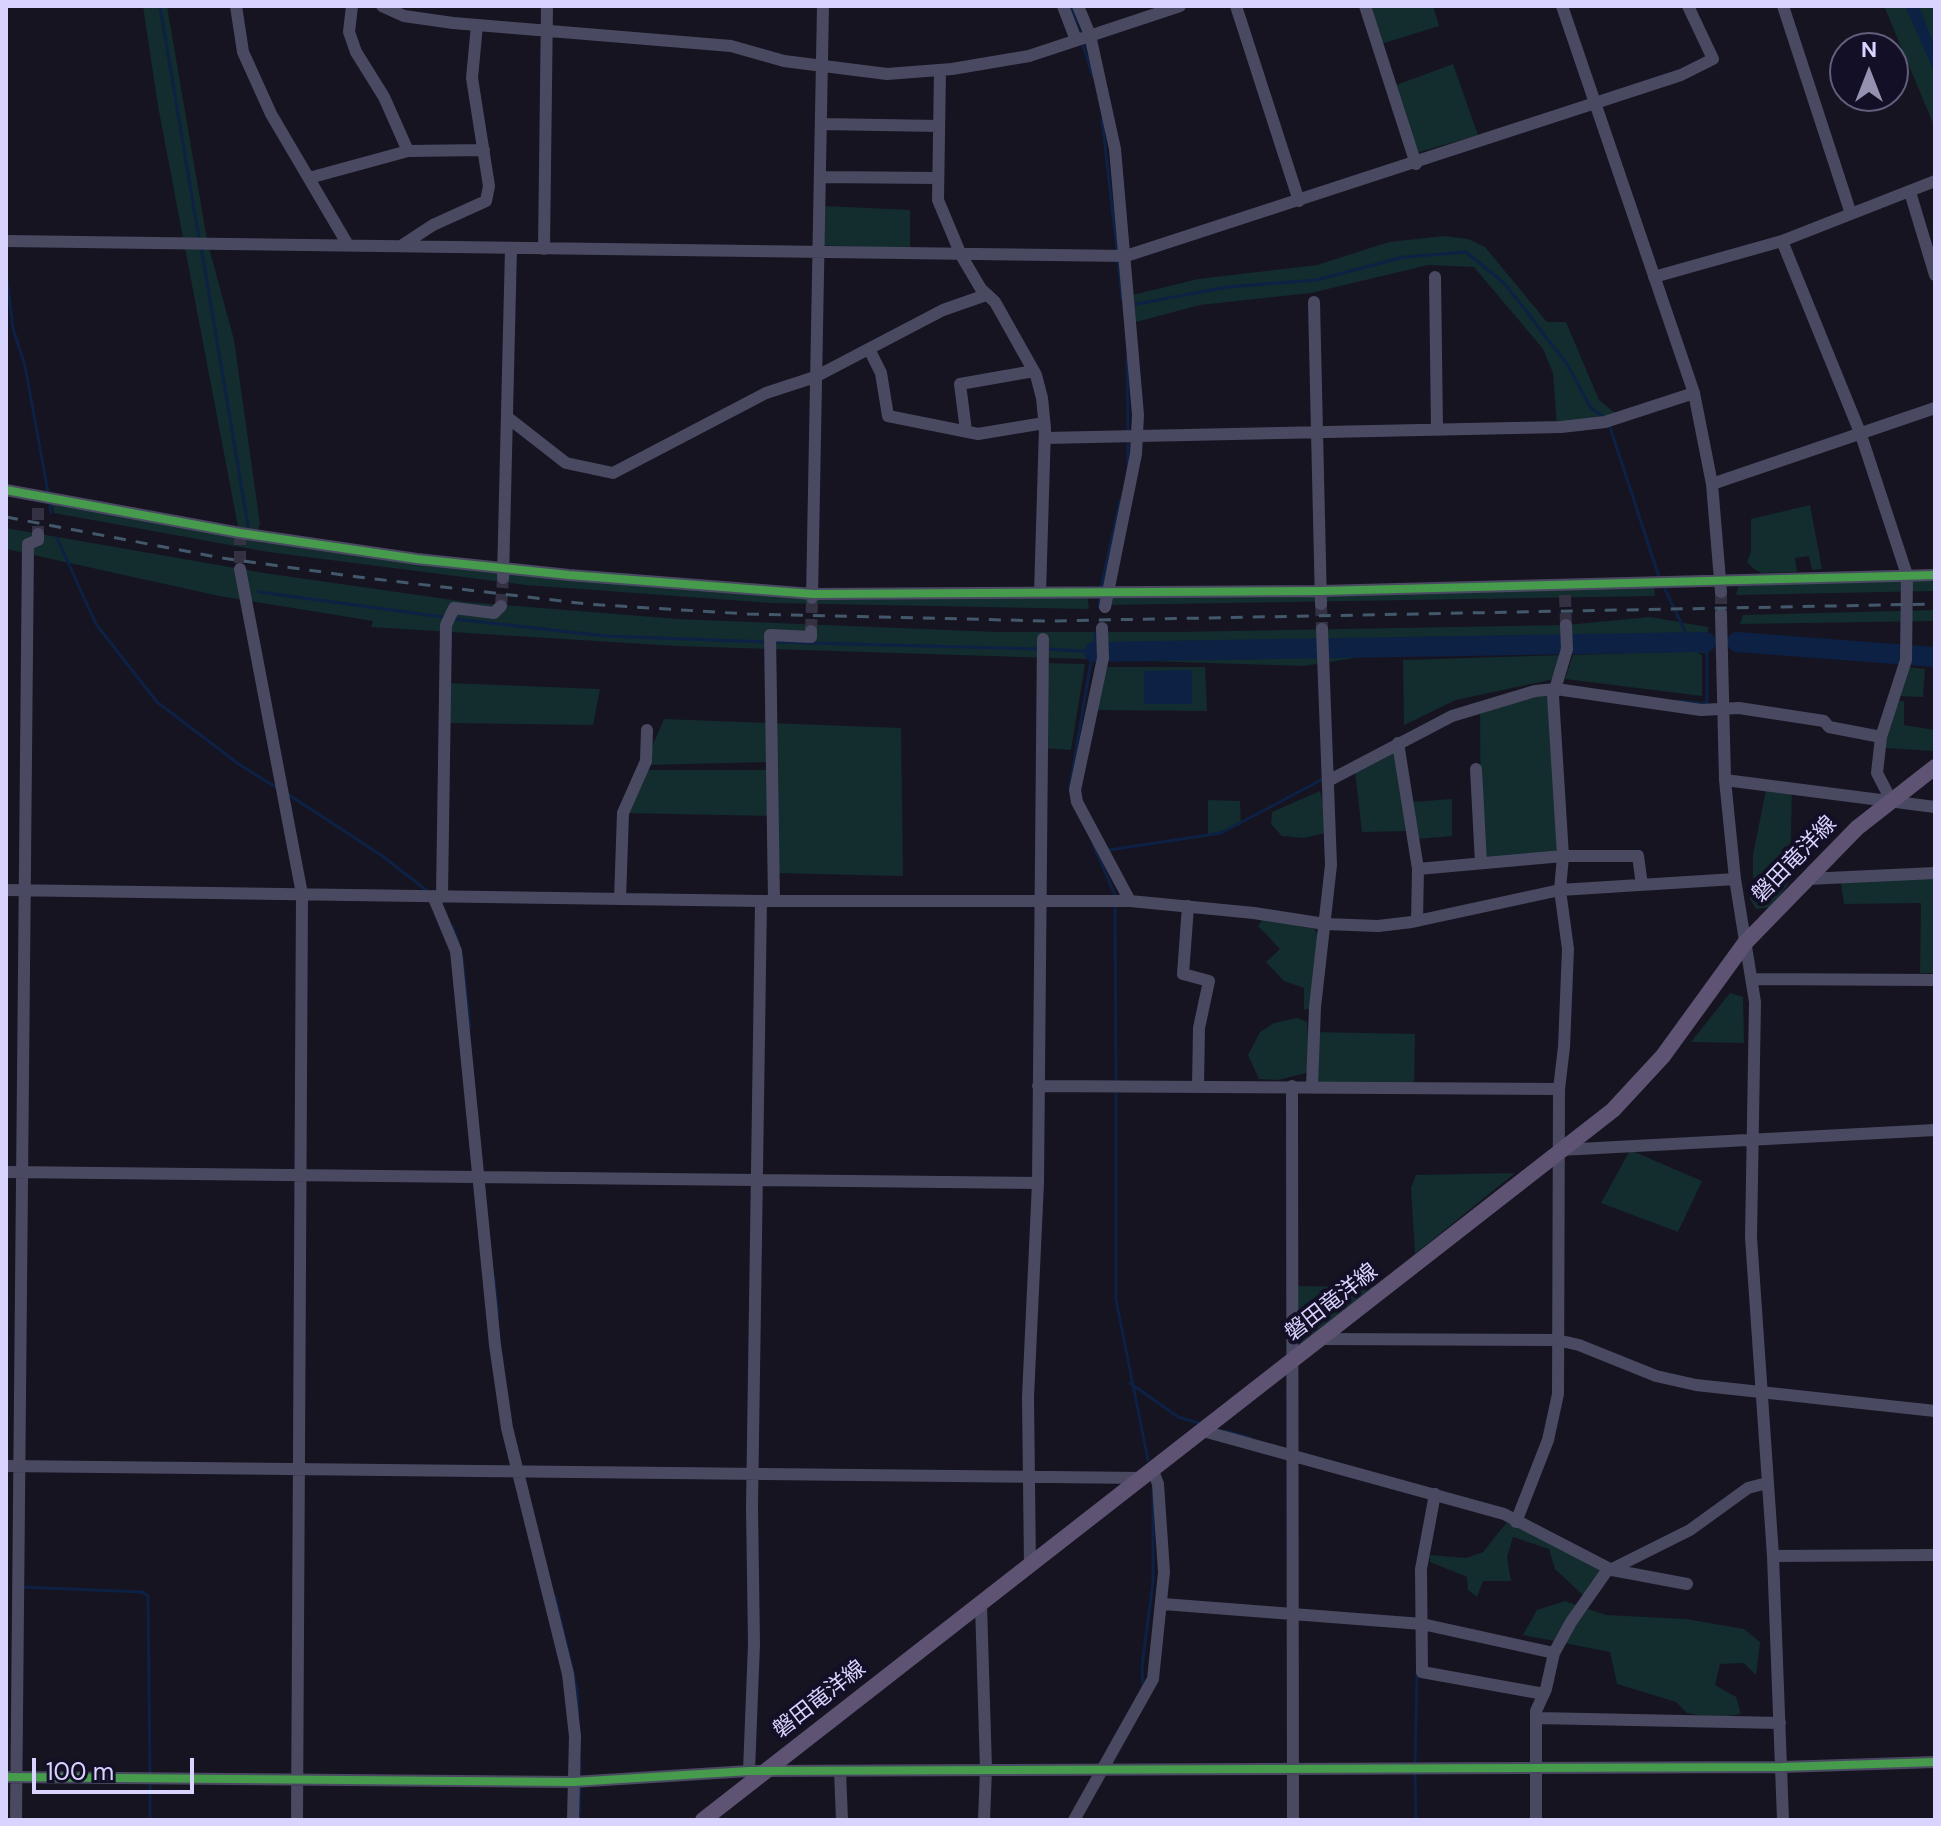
<!DOCTYPE html>
<meta charset="utf-8">
<style>
body{margin:0}
#map{position:relative;width:1941px;height:1826px;overflow:hidden;background:#161421;font-family:"DM Sans",sans-serif}
canvas{display:block}
.frame{position:absolute;inset:0;border:8px solid #d9d4ff;pointer-events:none}
.north{position:absolute;left:1829px;top:32px;width:80px;height:80px;box-sizing:border-box;background:#130f26;border:2px solid #625e7d;border-radius:50%;rotate:0deg;font-size:22px;font-weight:700;line-height:32px;text-align:center;color:#d9d4ff}
.north::after{content:'';display:block;margin:auto;width:28px;height:36px;background:#9591b1;clip-path:polygon(50% 0,100% 100%,50% 72%,0 100%)}
.scale{position:absolute;left:32px;top:1758px;width:162px;height:36px;box-sizing:border-box;border:4px solid #d9d4ff;border-top:0;padding-left:10px;font-size:24px;line-height:28px;white-space:nowrap;color:#d9d4ff;-webkit-text-stroke:6px #130f26;paint-order:stroke}
</style>
<div id="map">
<canvas width="1941" height="1826"></canvas>
<div class="frame"></div>
<div class="north">N</div>
<div class="scale">100 m</div>
</div>
<script>
const context = document.querySelector('canvas').getContext('2d');
context.lineJoin = 'round';
function paint(path, color) {
  context.fillStyle = color;
  context.fill(path, 'evenodd');
}
function poly(rows) {
  const path = new Path2D();
  for (const r of rows) {
    path.moveTo(r[0], r[1]);
    for (let i = 2; i < r.length; i += 2) path.lineTo(r[i], r[i + 1]);
  }
  return path;
}
function trace(path, color, width, dash) {
  context.strokeStyle = color;
  context.lineWidth = width;
  context.lineCap = dash ? 'butt' : 'round';
  context.setLineDash(dash || []);
  context.stroke(path);
}
function label(font, color, halo, rows, align = 'center') {
  context.font = font + ' "DM Sans","Noto Sans JP",sans-serif';
  context.lineWidth = 8;
  context.setLineDash([]);
  context.textBaseline = 'middle';
  context.strokeStyle = halo;
  context.fillStyle = color;
  for (const [text, x, y, turn = 0] of rows) {
    context.save();
    context.translate(x, y);
    context.rotate((+turn || 0) * Math.PI / 180);
    context.textAlign = isNaN(turn) ? turn : align;
    if (halo) context.strokeText(text, 0, 0);
    context.fillText(text, 0, 0);
    context.restore();
  }
}
paint(poly([
 [143,6,167,6,207,240,234,340,260,524,256,534,338,547,810,593,1087,593,1089,609,771,603,526,585,268,552,54,513,52,503,239,532,158,106],
 [1365,6,1433,6,1439,26,1378,45],
 [1884,6,1935,6,1935,128],
 [1453,64,1478,135,1416,153,1391,87],
 [824,206,910,210,910,249,818,245],
 [1444,236,1468,239,1485,247,1547,322,1566,322,1599,400,1620,417,1557,427,1553,373,1543,349,1474,267,1428,265,1311,293,1200,305,1132,323,1129,296,1198,279,1317,265,1389,242],
 [1810,505,1822,569,1812,570,1809,556,1795,558,1797,572,1762,573,1754,569,1747,562,1751,552,1751,519],
 [6,528,264,573,467,602,678,619,997,632,1175,632,1566,625,1650,617,1708,627,1709,653,1697,653,1702,655,1702,696,1565,679,1573,655,1630,653,1380,654,1304,666,676,646,371,627,373,621,219,596,6,549],
 [1935,576,1935,591,1736,595,1739,583],
 [1654,587,1655,596,1106,605,1108,593],
 [1935,610,1935,621,1740,624,1743,615],
 [1565,655,1559,678,1456,700,1404,725,1403,660],
 [1043,663,1085,664,1071,750,1042,748],
 [1101,667,1205,667,1207,711,1092,710],
 [1908,667,1925,669,1923,697,1899,696],
 [449,683,600,689,593,725,449,723],
 [1551,689,1563,852,1481,859,1480,714,1535,691],
 [1898,701,1904,701,1904,725,1935,730,1933,751,1886,748,1885,737],
 [664,719,901,728,903,876,773,873,772,816,623,813,642,770,772,770,771,762,644,765],
 [1399,747,1412,831,1362,832,1355,771],
 [1767,785,1792,788,1790,876,1753,878,1753,855],
 [1320,791,1330,832,1304,838,1282,836,1271,824,1272,812],
 [1452,799,1452,836,1417,839,1412,802],
 [1208,800,1240,801,1241,825,1208,835],
 [1935,874,1935,973,1920,973,1921,903,1844,904,1840,877],
 [1789,882,1773,907,1756,909,1750,899,1751,884],
 [1263,919,1315,929,1322,950,1315,1007,1304,1010,1304,988,1284,981,1266,962,1280,949,1258,926],
 [1730,993,1743,997,1744,1043,1691,1042],
 [1297,1018,1307,1022,1308,1040,1314,1032,1415,1034,1414,1089,1312,1086,1312,1067,1306,1073,1278,1080,1259,1079,1248,1055,1260,1032,1274,1023],
 [1630,1150,1702,1181,1678,1232,1601,1203],
 [1515,1173,1415,1254,1411,1188,1416,1175],
 [1290,1286,1376,1287,1295,1351],
 [1507,1522,1607,1567,1587,1599,1555,1569,1549,1549,1513,1537,1507,1557,1511,1581,1483,1581,1477,1597,1468,1590,1467,1577,1430,1562,1430,1555,1466,1558,1483,1552],
 [1565,1601,1606,1615,1686,1619,1744,1629,1760,1642,1756,1675,1744,1663,1720,1664,1715,1685,1736,1697,1741,1714,1714,1718,1687,1713,1676,1702,1617,1684,1610,1652,1523,1635,1537,1610]
]), '#132c2d');
paint(poly([
 [1905,6,1919,6,1935,47,1935,74],
 [1192,670,1192,704,1144,704,1144,671]
]), '#0d2144');
trace(poly([
 [160,6,199,239],
 [1071,6,1080,35],
 [1082,42,1093,77],
 [1102,119,1117,251],
 [201,246,248,526],
 [1118,258,1122,299],
 [6,271,13,328,25,366,48,492],
 [1131,305,1227,287,1316,280,1404,257,1466,252,1505,284,1567,364,1591,408,1605,418],
 [1127,358,1128,434],
 [1609,424,1659,577],
 [1128,466,1128,442],
 [50,504,51,513],
 [57,538,96,624,157,702,240,765,279,789],
 [1101,587,1120,501],
 [1664,587,1690,642,1707,646,1707,704,1679,701],
 [259,592,443,617],
 [1099,607,1100,595],
 [455,619,605,636,766,642],
 [774,642,1038,649],
 [1046,649,1094,652],
 [1070,786,1096,632],
 [289,795,381,855,430,893],
 [1093,844,1115,895],
 [1109,850,1221,833,1323,779],
 [1115,903,1116,1083],
 [452,926,458,941],
 [462,956,470,1028],
 [1116,1091,1116,1300,1148,1460],
 [494,1278,498,1314],
 [1130,1383,1178,1417,1199,1423],
 [1226,1431,1250,1438],
 [22,1587,142,1592,148,1596,150,1776],
 [555,1596,577,1689,578,1713],
 [1143,1686,1142,1666,1153,1582,1153,1491],
 [580,1761,580,1777],
 [1415,1766,1417,1674],
 [1415,1774,1416,1820],
 [150,1784,150,1820],
 [579,1820,580,1785]
]), '#0d2144', 3);
trace(poly([
 [1737,642,1935,657],
 [1094,652,1706,642]
]), '#0d2144', 20);
trace(poly([
 [38,508,38,534],
 [240,533,240,569],
 [1721,592,1721,614],
 [1565,595,1566,625],
 [1321,604,1322,629],
 [501,606,503,578],
 [811,631,812,602]
]), '#333142', 12, [12, 6]);
trace(poly([
 [236,6,243,52,271,114,348,245],
 [352,6,349,32,356,52,384,97,408,151],
 [382,6,404,16,453,23,731,46,784,61,887,74,952,69,1029,56,1180,6],
 [1063,6,1076,40],
 [1078,6,1090,35,1115,149,1138,415,1136,454,1105,607],
 [1236,6,1299,201],
 [1365,6,1416,164],
 [1562,6,1694,393,1712,484,1721,592],
 [1783,6,1851,214],
 [940,70,938,200,961,255,981,289,995,302,1036,375,1042,398,1045,428,1040,593],
 [821,124,939,126],
 [820,177,938,178],
 [309,178,408,151,484,150],
 [1910,192,1935,275],
 [6,241,1126,256,1681,75,1713,59,1688,6],
 [1782,241,1861,435,1907,575,1906,660,1881,737,1877,773,1891,800],
 [401,246,433,225,486,201,489,186,472,78,477,25],
 [544,249,547,6],
 [1435,277,1437,430],
 [1654,277,1782,241,1935,181],
 [1314,302,1321,604],
 [869,349,881,373,888,416,978,434,1044,423],
 [507,417,566,463,613,473,766,393,815,377,943,310,986,295],
 [966,431,960,384,1034,371],
 [1045,438,1561,427,1605,422,1694,393],
 [1712,484,1935,408],
 [6,490,240,533,417,559,569,575,813,594,1321,591,1935,575],
 [240,569,302,894,297,1820],
 [503,578,511,248],
 [812,598,823,6],
 [1721,614,1725,780,1735,879,1755,1002,1751,1237,1773,1556,1783,1820],
 [1102,628,1103,658,1075,790,1077,802,1130,901],
 [1398,743,1418,869,1417,921],
 [1476,769,1481,863],
 [1725,780,1935,807],
 [1328,781,1452,716,1535,691,1556,689,1701,710,1739,708,1824,721,1829,727,1881,737],
 [1418,869,1563,856,1638,856,1642,885],
 [1807,879,1935,873],
 [6,890,761,901,1130,901,1254,913,1325,924,1378,926,1412,922,1560,890,1735,879],
 [433,896,456,951,495,1345,507,1428,568,1674,575,1736,573,1820],
 [442,896,446,625,454,608,494,613,501,606],
 [620,899,623,813,646,761,647,730],
 [774,901,770,635,811,637,811,631],
 [1188,906,1183,974,1209,981,1199,1028,1198,1086],
 [1751,979,1935,980],
 [1038,1086,1559,1089],
 [1292,1086,1293,1820],
 [1312,1086,1315,1007,1331,865,1322,629],
 [1560,1150,1935,1130],
 [6,1172,1038,1183],
 [1322,1339,1557,1340,1579,1345,1656,1376,1696,1385,1935,1411],
 [1203,1431,1504,1514,1612,1570,1687,1584],
 [6,1466,1143,1478],
 [1435,1494,1421,1569,1422,1672,1544,1694],
 [1516,1522,1548,1440,1558,1394,1559,1089,1564,1047,1568,949,1560,890,1563,856,1553,696,1567,649,1566,625],
 [1773,1556,1935,1555],
 [1030,1567,1028,1397,1038,1183,1043,639],
 [981,1604,986,1769,984,1820],
 [1163,1604,1422,1624,1554,1653],
 [1536,1718,1780,1723],
 [749,1771,754,1644,752,1507,761,901],
 [840,1771,842,1820],
 [6,1777,573,1782,749,1771,1782,1767,1935,1762],
 [16,1820,28,544,38,540,38,534],
 [1074,1820,1153,1679,1164,1572,1158,1484,1153,1471],
 [1536,1820,1536,1711,1546,1689,1554,1653,1571,1622,1606,1572,1690,1530,1748,1488,1767,1483]
]), '#4a4962', 12);
trace(poly([
 [703,1820,1613,1110,1663,1056,1745,943,1857,828,1935,767]
]), '#5e5373', 16);
trace(poly([
 [6,517,222,558,358,577,587,604,747,614,1049,621,1935,604]
]), '#43596b', 3, [12, 10]);
trace(poly([
 [6,490,240,533,417,559,569,575,813,594,1321,591,1935,575],
 [6,1777,573,1782,749,1771,1782,1767,1935,1762]
]), '#469c4c', 8);
label('22px', '#d9d4ff', '#130f26', [
 ["磐田竜洋線",1795,860,-46],
 ["磐田竜洋線",1332,1303,-38],
 ["磐田竜洋線",820,1700,-38]
]);
</script>
